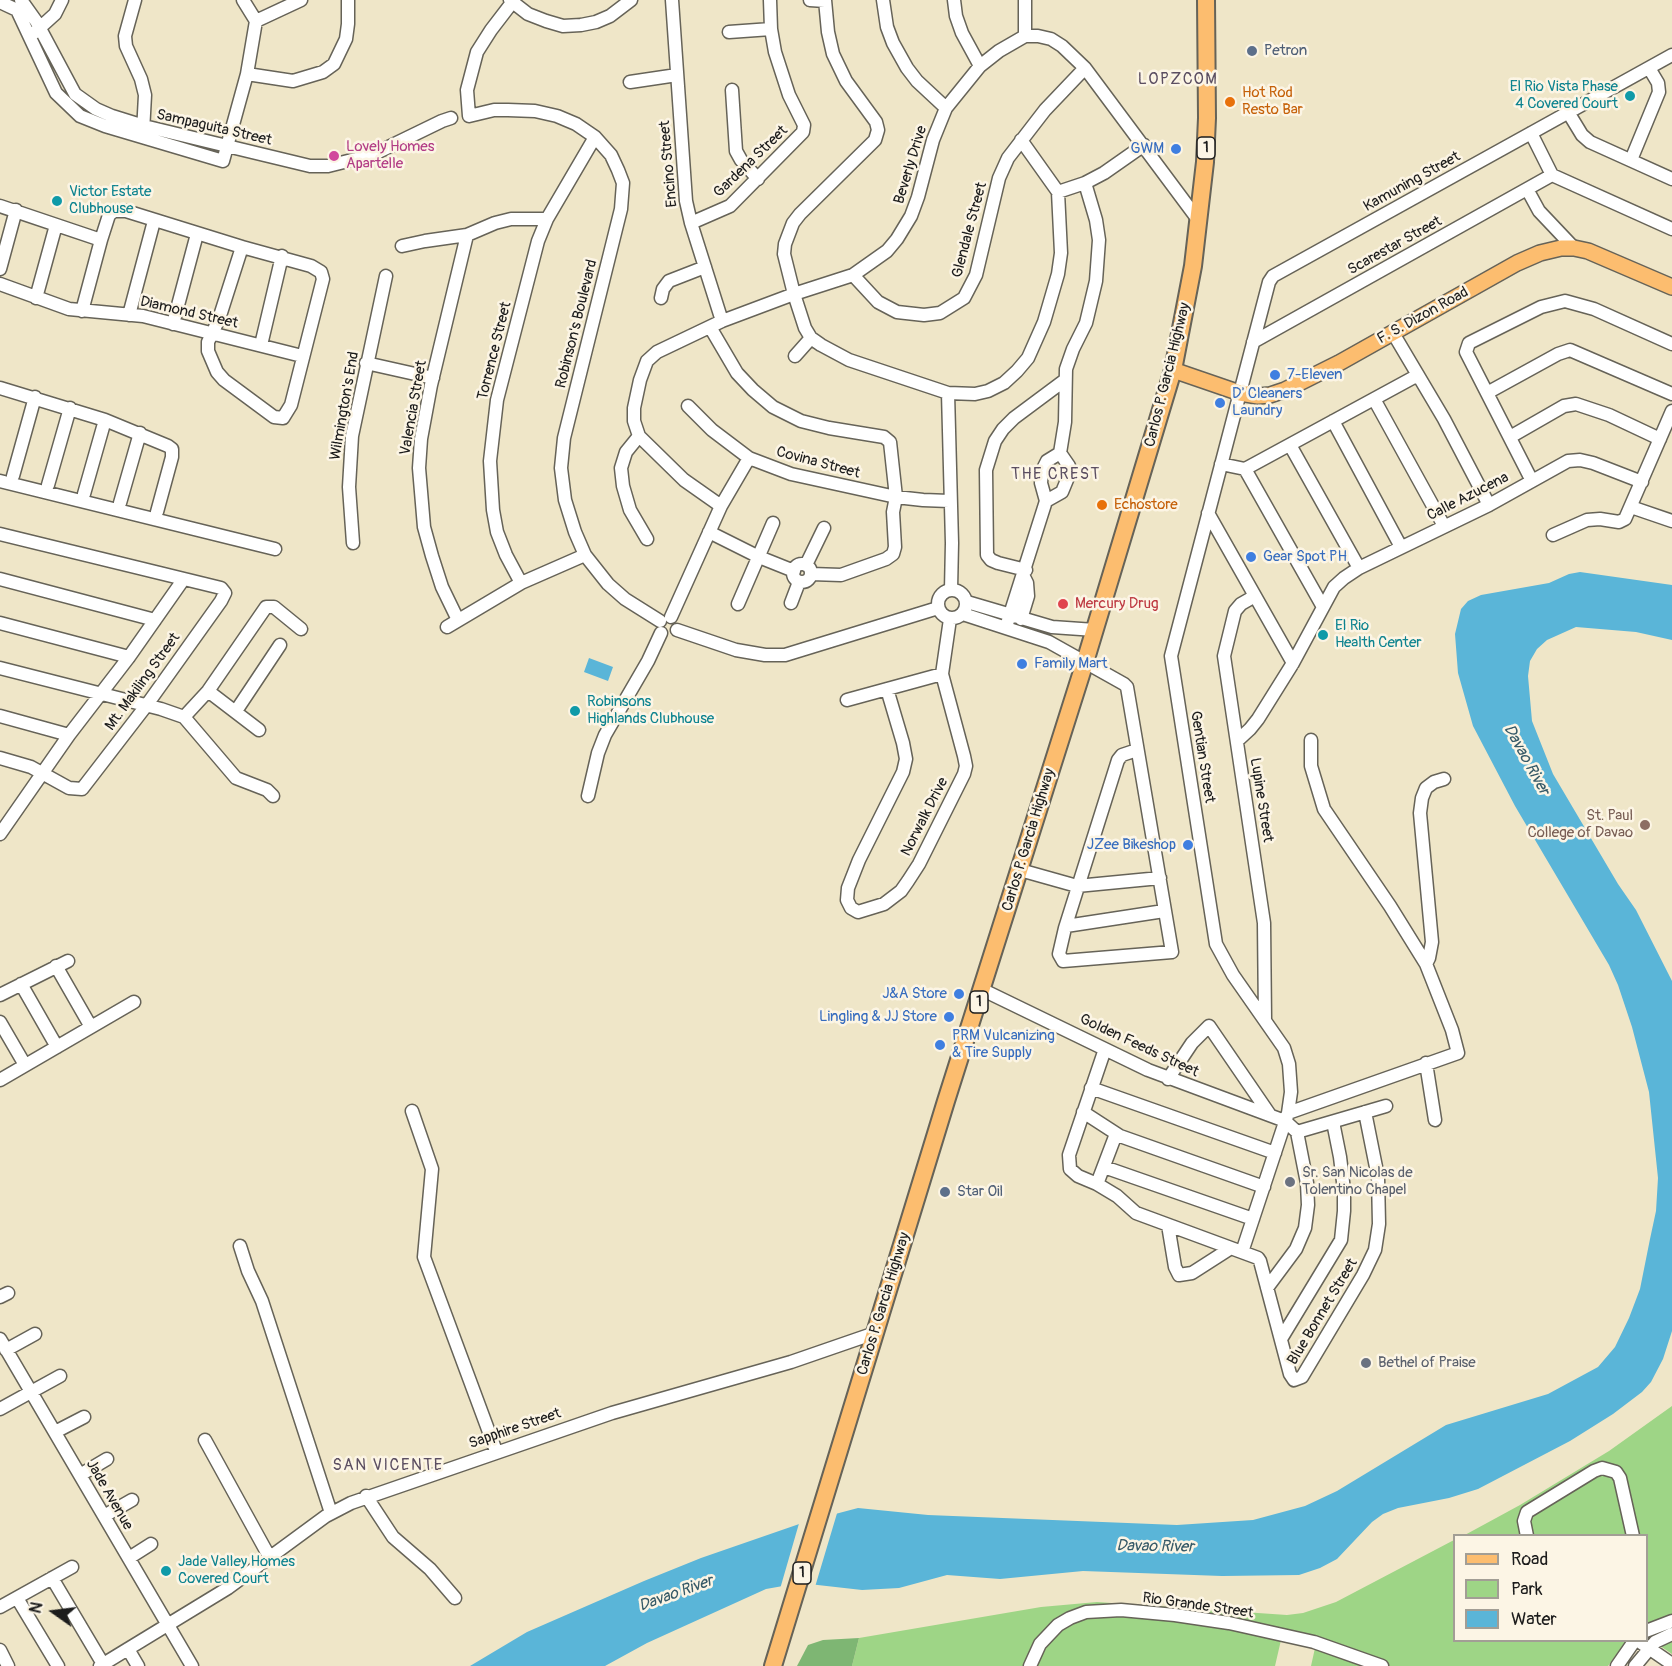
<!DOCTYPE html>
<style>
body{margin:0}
#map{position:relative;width:1672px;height:1666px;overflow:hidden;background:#efe6c8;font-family:Pangolin,sans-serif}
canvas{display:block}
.legend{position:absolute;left:1453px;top:1534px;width:195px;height:108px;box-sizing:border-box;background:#fcf5e5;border:2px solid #a29e95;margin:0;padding:8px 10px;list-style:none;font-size:18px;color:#1c1c1c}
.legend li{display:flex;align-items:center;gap:12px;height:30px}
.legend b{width:30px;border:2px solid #a29e95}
.north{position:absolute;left:24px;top:1582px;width:60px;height:60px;-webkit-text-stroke:4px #fcf5e5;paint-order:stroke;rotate:284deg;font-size:16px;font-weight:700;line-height:24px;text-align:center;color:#1c1c1c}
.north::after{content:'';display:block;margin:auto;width:21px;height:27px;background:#1c1c1c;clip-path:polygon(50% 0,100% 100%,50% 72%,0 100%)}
</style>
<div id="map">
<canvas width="1672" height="1666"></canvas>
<ul class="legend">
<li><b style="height:8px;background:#fcbd6f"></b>Road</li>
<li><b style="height:16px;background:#9ed586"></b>Park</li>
<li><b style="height:16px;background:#5ab5d8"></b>Water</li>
</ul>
<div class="north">N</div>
</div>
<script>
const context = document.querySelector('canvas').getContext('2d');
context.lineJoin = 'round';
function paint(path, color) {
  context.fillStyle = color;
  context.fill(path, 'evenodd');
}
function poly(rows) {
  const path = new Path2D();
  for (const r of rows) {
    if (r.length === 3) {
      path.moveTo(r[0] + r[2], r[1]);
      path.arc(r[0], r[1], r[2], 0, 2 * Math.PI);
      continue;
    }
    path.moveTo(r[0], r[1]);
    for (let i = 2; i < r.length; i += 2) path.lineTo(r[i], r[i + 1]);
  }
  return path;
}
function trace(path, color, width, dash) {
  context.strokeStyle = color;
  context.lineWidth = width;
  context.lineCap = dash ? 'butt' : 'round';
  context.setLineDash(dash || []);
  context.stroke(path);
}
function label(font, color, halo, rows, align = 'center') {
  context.font = font + ' Pangolin,sans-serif';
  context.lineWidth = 5;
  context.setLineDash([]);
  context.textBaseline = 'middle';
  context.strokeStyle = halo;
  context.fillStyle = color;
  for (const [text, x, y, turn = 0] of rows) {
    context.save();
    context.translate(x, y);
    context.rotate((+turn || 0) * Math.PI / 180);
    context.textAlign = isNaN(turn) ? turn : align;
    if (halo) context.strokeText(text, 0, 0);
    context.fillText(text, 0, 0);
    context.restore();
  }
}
paint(poly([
 [1672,1406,1672,1654,1647,1637,1646,1536,1463,1536,1520,1505,1609,1451],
 [1454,1540,1454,1640,1626,1641,1608,1666,1311,1666,1315,1648,1281,1640,1275,1666,852,1666,859,1638,1041,1607,1097,1602,1287,1615,1303,1613,1336,1602]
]), '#9ed586');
paint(poly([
 [859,1638,852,1666,797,1666,808,1645,823,1640]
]), '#7eb673');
paint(poly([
 [1580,572,1672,585,1672,640,1636,632,1576,627,1547,640,1537,649,1530,661,1528,676,1532,721,1553,774,1618,884,1636,910,1672,981,1672,1331,1663,1359,1651,1382,1642,1392,1613,1414,1570,1441,1478,1489,1449,1498,1398,1508,1383,1514,1372,1522,1337,1559,1320,1568,1299,1575,1222,1576,1083,1571,1000,1579,947,1575,899,1588,862,1590,800,1583,766,1589,647,1643,605,1666,470,1666,527,1632,644,1581,701,1558,805,1522,858,1508,928,1515,1177,1525,1253,1520,1305,1506,1337,1491,1446,1425,1548,1394,1598,1367,1615,1347,1629,1318,1640,1289,1650,1239,1656,1211,1658,1178,1649,1092,1632,1027,1618,985,1609,965,1515,806,1473,726,1458,673,1455,634,1461,609,1468,601,1481,595,1549,583,1569,574],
 [589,658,613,667,608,681,584,672]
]), '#5ab5d8');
paint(poly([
 [838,1510,815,1587,800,1586,780,1589,800,1520]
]), '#efe6c8');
const minor = poly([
 [21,0,36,21,75,94,96,109,112,116,144,126,310,166,328,166,372,155,442,121,451,118],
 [135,0,125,36,126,46,141,79,145,95,143,132],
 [510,0,528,14,546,21,563,26,581,25,596,22,610,16,631,0],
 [514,0,491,30,477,52,467,90,469,116,494,110,508,110,535,111,557,116,576,124,595,137,611,155,618,170,623,183,621,209,564,438,561,468,565,500,575,532,585,555,608,584,625,599,660,621],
 [672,0,686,201,691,223,722,321],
 [810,0,825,1],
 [825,0,828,32,833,54,846,81,876,122,878,130,875,140,800,214,793,223,785,244,784,254,794,294,805,328,811,338,821,345,849,360,948,393,975,394,988,391,1004,383,1017,371,1028,358,1044,322,1058,274,1061,253,1058,192,1021,140],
 [883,0,887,27,893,43,907,68,917,81,946,108],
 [954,0,956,16,962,33,980,66],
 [1025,0,1025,36],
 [0,2,17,10,56,93,80,116,105,126,223,161,247,74,256,21,243,0],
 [256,21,301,0],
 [729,32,771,29],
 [34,33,55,14,62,0],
 [247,74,293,81,323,72,334,64,346,39,348,24,348,0],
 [630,82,677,75],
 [732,90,736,151,741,160,758,179],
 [1568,112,1582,135,1590,142,1672,179],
 [1531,133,1552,175,1672,229],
 [1631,160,1659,92,1658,83,1649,68],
 [1527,189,1539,211,1574,248],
 [1058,192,1085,183,1104,173,1144,145],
 [0,206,101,240],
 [691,223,730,206,803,132,804,125,789,95,775,52,771,29,770,0],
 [402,246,425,241,467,235,495,223,511,219,547,219],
 [242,247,311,266,321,272,323,279,291,405,283,418,274,417,224,380,217,372,208,351,208,342,219,319,242,247],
 [0,269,16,210],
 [853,275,878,302,897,312,924,315,940,313,964,298,976,275,999,178,1008,158,1045,110,1085,68],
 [0,284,69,309,143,316,302,356],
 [36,298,56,225],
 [661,298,663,289,669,281,705,267],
 [82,311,101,240,109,215,114,211,126,211,242,247],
 [129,315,154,221],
 [173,324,197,234],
 [710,327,737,373,753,390,773,407,801,421,829,428,884,437,890,442,896,497,893,512,895,547,893,554,886,559,841,575,811,574],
 [1393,333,1444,419,1489,505],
 [1253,342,1552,175],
 [261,345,282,256],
 [795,356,811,338],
 [366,363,433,378],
 [0,388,105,420,168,446,172,449,172,457,157,512],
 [948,393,952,543,951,590],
 [1487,393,1558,354,1570,350,1672,394],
 [1374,399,1444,526],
 [688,406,712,430,749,458,791,474,896,497,923,500,949,501],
 [1333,421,1401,547],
 [639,436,626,452,621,468,623,486,630,510,647,539],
 [1510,437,1564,406,1576,404,1609,415,1660,439],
 [1290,445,1359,568],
 [1221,464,1245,469,1418,375],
 [1245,469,1323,607],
 [13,476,35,397],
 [0,481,275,549],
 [1532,481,1466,352,1469,343,1541,307,1565,301,1594,309,1672,344],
 [48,485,70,408],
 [84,494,105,420],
 [1046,501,1062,492,1069,475,1069,466,1060,453,1065,422,1066,369,1073,349,1086,323,1096,281,1099,240,1096,220,1085,183],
 [120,503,140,433],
 [721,506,684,480,639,436,634,421,634,408,640,380,647,361,657,352,722,321,794,294,853,275,887,251,897,239,911,216,918,197,933,140,946,108,980,66,999,51,1025,36,1038,36,1051,39,1062,46,1085,68,1199,221],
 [1631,507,1672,521],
 [1208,513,1293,663],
 [709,532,759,557,794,571],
 [0,534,221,588,225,593,221,601,146,706,82,789,69,788,31,767,0,758],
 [1553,535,1587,520,1600,519,1619,522,1625,519,1672,411],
 [353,543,349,487,352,436,386,276],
 [802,573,9],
 [806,565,824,528],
 [1026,570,998,563,991,560,987,555,986,470,995,441,1003,429,1014,418,1065,380],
 [0,579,155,620],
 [521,583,506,555,497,532,493,510,490,461,497,400,538,241,547,219,595,137],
 [952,604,14],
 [1255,596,1241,604,1235,611,1224,656,1264,923,1265,1020],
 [967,602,1052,627,1095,630],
 [791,603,799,582],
 [738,604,773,523],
 [963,614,1049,642,1124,684,1127,687,1172,952,1063,961,1059,954,1065,928,1118,760,1122,755,1137,750],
 [671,617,721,506,749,458],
 [1021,619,1028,596,1027,583,1024,577],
 [458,620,442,587,432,556,424,527,419,468,421,439,431,385,467,235],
 [0,623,129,657],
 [447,627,521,583,585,555],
 [1006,627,1046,501,1041,483,1042,471,1047,461,1060,453],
 [677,630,736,650,765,655,785,655,938,608],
 [0,668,161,709,184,717,236,778,267,790,273,796],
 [887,689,903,743,906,759,903,772,859,860,848,888,847,900,851,908,858,912,884,904,901,891,908,881,919,864,964,774,966,766,964,756,942,674,950,619],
 [208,691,259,730],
 [847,700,942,674],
 [236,711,280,645],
 [0,716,69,735],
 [184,717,208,691,266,607,274,607,301,629],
 [1237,741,1250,729,1258,719,1293,663,1334,587,1344,578,1359,568,1489,505,1568,461,1580,460,1593,463,1642,482],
 [588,796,598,753,605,735,648,661,661,633],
 [0,834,69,735,129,657,183,580],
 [1020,870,1077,886,1160,878],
 [1066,926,1164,911],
 [1426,964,1429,958,1432,942,1420,813,1422,798,1426,788,1434,782,1444,779],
 [56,966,91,1027],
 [21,984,57,1047],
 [983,990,1148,1070,1285,1121,1297,1132,1307,1183,1308,1205,1305,1228,1296,1249,1267,1288],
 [0,995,68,961],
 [0,1022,25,1065],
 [1105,1049,1069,1155,1070,1169,1078,1176,1097,1184,1117,1196,1136,1213,1258,1258,1260,1261,1290,1374,1294,1380,1302,1377,1363,1275,1375,1250,1379,1224,1378,1177,1365,1112],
 [1426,1063,1435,1120],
 [1168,1079,1192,1043,1209,1026,1270,1115],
 [0,1080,134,1002],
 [1091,1088,1275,1153],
 [412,1111,432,1169,424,1257,496,1451],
 [1083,1112,1120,1136,1264,1187],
 [1288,1113,1458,1053,1452,1030,1426,964,1390,906,1324,809,1311,766,1311,740],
 [1297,1132,1386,1106],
 [1104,1167,1253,1219],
 [1097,1184,1116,1134],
 [1168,1225,1175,1267,1179,1275,1192,1273,1231,1248],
 [240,1246,248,1271,262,1301,331,1513],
 [1242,1252,1288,1113,1291,1092,1289,1064,1284,1048,1233,975,1216,944,1171,656,1269,282,1273,276,1672,55],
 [0,1297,8,1293],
 [0,1339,192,1666],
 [1281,1339,1341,1240,1344,1211,1344,1190,1340,1157,1333,1122],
 [6,1350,35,1334],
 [0,1409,60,1376],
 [55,1432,84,1417],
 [205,1440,270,1558],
 [80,1475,107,1459],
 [366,1496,393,1537,430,1569,455,1598],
 [104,1516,132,1500],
 [1527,1536,1524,1521,1527,1512,1594,1471,1602,1468,1616,1472,1620,1478,1633,1536],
 [129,1558,151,1544],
 [52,1578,103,1664],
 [17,1598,58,1666],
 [0,1607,72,1567],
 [1646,1631,1672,1621],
 [1637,1640,1672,1664],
 [128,1649,138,1666],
 [0,1650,8,1666],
 [100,1666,228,1588,326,1516,351,1503,612,1413,791,1362,875,1333],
 [1030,1666,1040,1644,1058,1625,1070,1618,1086,1612,1121,1610,1175,1615,1229,1623,1314,1642,1382,1666],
 [1617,1666,1635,1640],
 [1635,1666,1655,1642,1672,1634]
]);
const major = poly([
 [1173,370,1240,393,1258,396,1270,395,1285,390,1339,363,1517,263,1540,253,1561,248,1574,248,1588,251,1672,287]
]);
const highway = poly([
 [773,1666,946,1101,1085,662,1173,370,1193,266,1205,162,1207,118,1206,0]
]);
trace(minor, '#666358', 15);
trace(major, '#666358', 18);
trace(highway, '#666358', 20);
trace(minor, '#fff', 12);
trace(major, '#fcbd6f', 15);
trace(highway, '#fcbd6f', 16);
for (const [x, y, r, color] of [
 [1252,51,6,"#5c6f8a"],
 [1630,96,6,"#0f9aa8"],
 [1230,102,6,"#e8710a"],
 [1176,149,6,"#3f7fe0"],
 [334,156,6,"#d1479c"],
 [57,201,6,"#0f9aa8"],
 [1275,375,6,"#3f7fe0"],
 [1220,403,6,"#3f7fe0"],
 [1102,505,6,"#e8710a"],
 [1251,557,6,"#3f7fe0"],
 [1063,604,6,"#e0444e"],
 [1323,635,6,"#0f9aa8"],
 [1022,664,6,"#3f7fe0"],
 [575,711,6,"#0f9aa8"],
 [1645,825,6,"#8d6e63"],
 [1188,845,6,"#3f7fe0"],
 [959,994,6,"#3f7fe0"],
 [949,1017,6,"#3f7fe0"],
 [940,1045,6,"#3f7fe0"],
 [1290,1182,6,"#6b7280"],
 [945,1192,6,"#5c6f8a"],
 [1366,1363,6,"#6b7280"],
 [166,1571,6,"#0f9aa8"]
]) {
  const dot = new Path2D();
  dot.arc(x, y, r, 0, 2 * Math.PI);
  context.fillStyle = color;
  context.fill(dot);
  trace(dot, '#fcf5e5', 2);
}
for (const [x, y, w] of [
 [1206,148,18],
 [979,1002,18],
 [802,1573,18]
]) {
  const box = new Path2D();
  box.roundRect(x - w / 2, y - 11, w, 22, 4.5);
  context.fillStyle = '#fcf5e5';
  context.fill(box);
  trace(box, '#1c1c1c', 1.5);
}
label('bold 14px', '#1c1c1c', null, [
 ["1",1206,148],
 ["1",979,1002],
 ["1",802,1573]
]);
label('15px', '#4e5e75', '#fcf5e5', [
 ["Petron",1264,51],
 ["Star Oil",957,1192]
], 'left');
label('15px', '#0d838f', '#fcf5e5', [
 ["El Rio Vista Phase",1618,87,"right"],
 ["4 Covered Court",1618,104,"right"],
 ["Victor Estate",69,192],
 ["Clubhouse",69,209],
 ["El Rio",1335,626],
 ["Health Center",1335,643],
 ["Robinsons",587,702],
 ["Highlands Clubhouse",587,719],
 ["Jade Valley Homes",178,1562],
 ["Covered Court",178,1579]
], 'left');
label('15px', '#c56008', '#fcf5e5', [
 ["Hot Rod",1242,93],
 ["Resto Bar",1242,110],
 ["Echostore",1114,505]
], 'left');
label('15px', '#1c1c1c', '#fcf5e5', [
 ["Sampaguita Street",214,128,13],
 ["Gardena Street",751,162,-44],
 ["Encino Street",669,164,-95],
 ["Beverly Drive",911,165,-73],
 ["Kamuning Street",1412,182,-29],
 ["Glendale Street",970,230,-75],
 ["Scarestar Street",1395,246,-29],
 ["Diamond Street",189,313,13],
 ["F. S. Dizon Road",1423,316,-29],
 ["Robinson's Boulevard",577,324,-76],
 ["Torrence Street",495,351,-76],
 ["Carlos P. Garcia Highway",1168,375,-76],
 ["Wilmington's End",345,406,-80],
 ["Valencia Street",414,408,-80],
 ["Covina Street",818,463,15],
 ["Calle Azucena",1468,497,-27],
 ["Mt. Makiling Street",143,682,-54],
 ["Gentian Street",1202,757,81],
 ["Lupine Street",1261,800,81],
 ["Norwalk Drive",925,817,-63],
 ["Carlos P. Garcia Highway",1029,840,-73],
 ["Golden Feeds Street",1139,1046,25],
 ["Carlos P. Garcia Highway",884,1304,-73],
 ["Blue Bonnet Street",1323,1312,-59],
 ["Sapphire Street",515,1429,-19],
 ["Jade Avenue",109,1495,60],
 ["Rio Grande Street",1198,1606,8]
]);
label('15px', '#b23c85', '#fcf5e5', [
 ["Lovely Homes",346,147],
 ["Apartelle",346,164]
], 'left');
label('15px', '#366cbe', '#fcf5e5', [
 ["GWM",1164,149,"right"],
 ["7-Eleven",1287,375],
 ["D' Cleaners",1232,394],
 ["Laundry",1232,411],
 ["Gear Spot PH",1263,557],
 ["Family Mart",1034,664],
 ["JZee Bikeshop",1176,845,"right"],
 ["J&A Store",947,994,"right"],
 ["Lingling & JJ Store",937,1017,"right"],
 ["PRM Vulcanizing",952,1036],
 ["& Tire Supply",952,1053]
], 'left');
label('15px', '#be3a42', '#fcf5e5', [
 ["Mercury Drug",1075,604]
], 'left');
label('15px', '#785e54', '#fcf5e5', [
 ["St. Paul",1633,816],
 ["College of Davao",1633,833]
], 'right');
label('15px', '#5b616d', '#fcf5e5', [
 ["Sr. San Nicolas de",1302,1173],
 ["Tolentino Chapel",1302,1190],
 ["Bethel of Praise",1378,1363]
], 'left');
context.letterSpacing = '1.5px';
label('16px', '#5b4e61', '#fcf5e5', [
 ["LOPZCOM",1178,80],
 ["THE CREST",1056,475],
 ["SAN VICENTE",388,1466]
]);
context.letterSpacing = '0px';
label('italic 16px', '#355967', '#fcf5e5', [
 ["Davao River",1526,760,61],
 ["Davao River",1155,1547,1],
 ["Davao River",676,1594,-20]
]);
</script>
